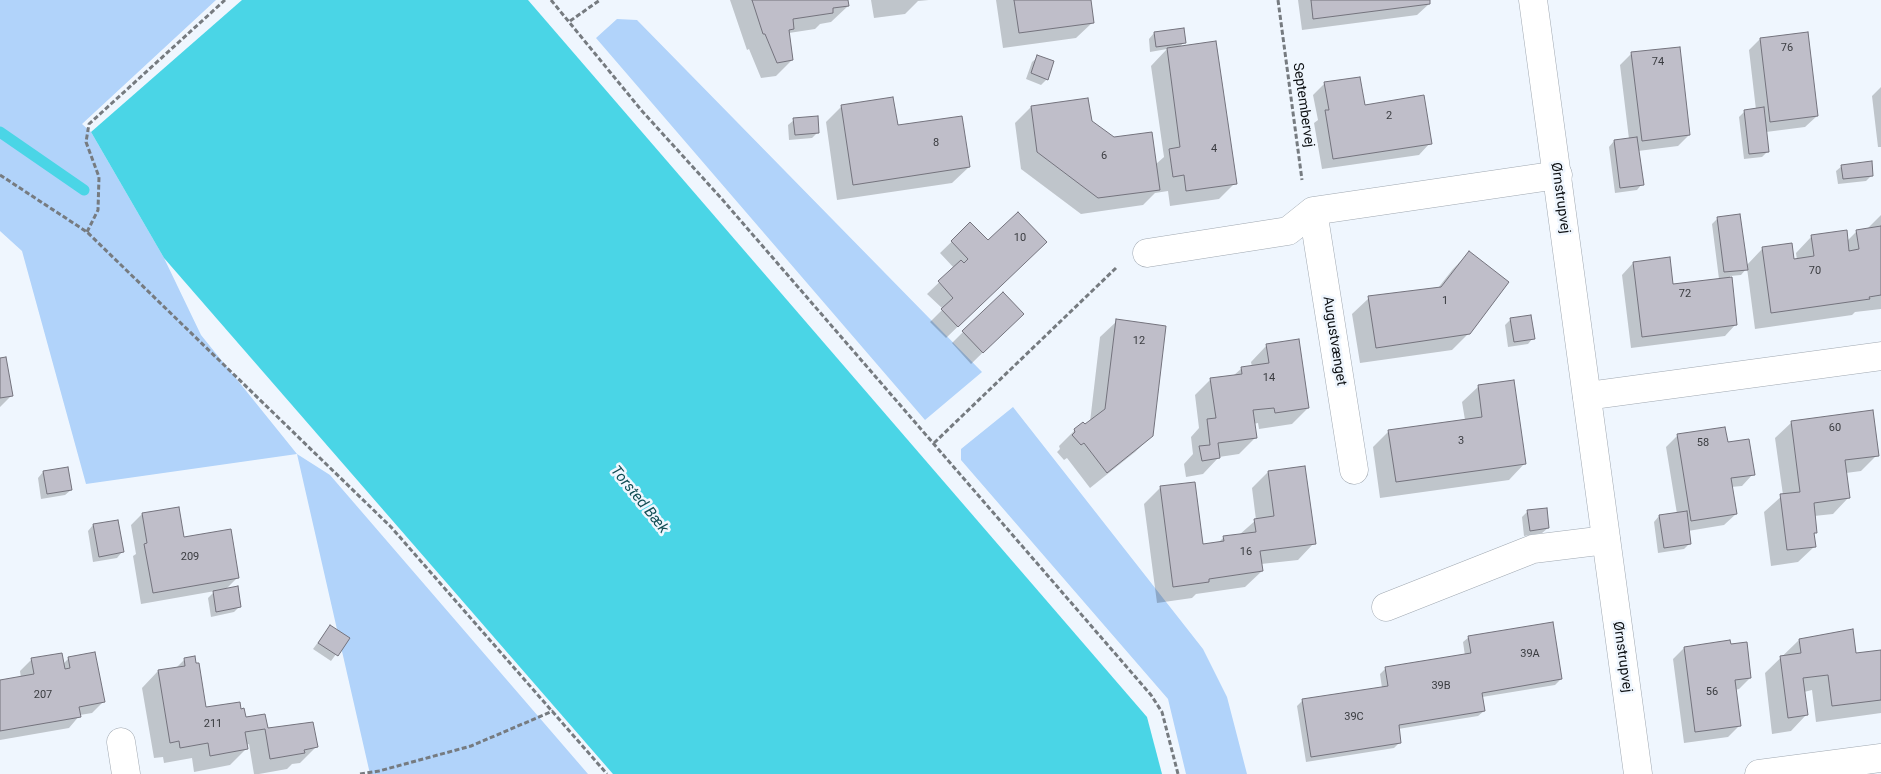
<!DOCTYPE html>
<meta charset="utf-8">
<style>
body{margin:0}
canvas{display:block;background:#eff6fe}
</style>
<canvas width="1881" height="774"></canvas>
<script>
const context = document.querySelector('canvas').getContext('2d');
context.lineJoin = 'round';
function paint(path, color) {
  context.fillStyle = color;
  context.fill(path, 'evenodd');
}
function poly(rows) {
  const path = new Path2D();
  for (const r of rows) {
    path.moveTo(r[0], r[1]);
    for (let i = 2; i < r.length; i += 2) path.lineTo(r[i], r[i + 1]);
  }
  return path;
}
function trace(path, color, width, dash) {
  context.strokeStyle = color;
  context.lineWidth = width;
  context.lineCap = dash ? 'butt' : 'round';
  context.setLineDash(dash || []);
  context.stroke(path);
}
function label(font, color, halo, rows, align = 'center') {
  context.font = font + ' Roboto,sans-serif';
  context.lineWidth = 5;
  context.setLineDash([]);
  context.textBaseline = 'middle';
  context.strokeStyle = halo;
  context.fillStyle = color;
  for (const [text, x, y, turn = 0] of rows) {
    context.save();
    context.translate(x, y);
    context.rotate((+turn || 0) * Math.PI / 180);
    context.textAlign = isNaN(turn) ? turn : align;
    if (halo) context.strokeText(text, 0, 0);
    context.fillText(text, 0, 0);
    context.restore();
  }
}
paint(poly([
 [0,0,216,0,82,124,91,132,164,258,201,335,297,454,330,475,588,774,370,774,297,454,86,484,22,251,0,231],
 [617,19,637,20,982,372,925,420,596,38],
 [1013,407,1203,649,1227,697,1247,774,1186,774,1168,699,961,460,961,449]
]), '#b1d3fa');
paint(poly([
 [242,0,528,0,1147,717,1162,774,613,774,164,258,91,132]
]), '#4ad5e6');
paint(poly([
 [730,0,847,0,848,6,831,22,820,24,815,29,789,33,792,60,776,76,761,78,749,49,747,50],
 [871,0,929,0,918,1,905,14,874,18],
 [996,0,1089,0,1093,22,1076,38,1003,48],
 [1298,0,1428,0,1429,4,1417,15,1302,30],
 [1154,33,1184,42,1179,48,1235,183,1219,199,1170,206,1168,191,1155,193,1143,205,1081,214,1021,169,1015,123,1031,107,1091,121,1113,139,1156,164,1164,157,1151,66,1167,49,1150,52,1149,39],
 [1760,39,1817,116,1805,127,1766,132,1768,151,1762,157,1744,159,1739,117,1745,111,1756,110,1749,50],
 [1631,54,1689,135,1678,146,1638,151,1642,184,1637,190,1615,193,1609,147,1614,141,1629,139,1620,65],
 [1038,57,1047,79,1041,85,1026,79,1032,62],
 [1325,83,1364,106,1430,143,1419,155,1322,169,1314,123,1318,120,1313,95],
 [1881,87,1881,147,1878,147,1872,96],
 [842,106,896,127,969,167,952,183,837,200,826,122],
 [794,120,818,132,812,138,789,140,788,125],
 [1842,166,1872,175,1866,181,1838,184,1836,171],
 [1881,215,1881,309,1855,312,1852,315,1755,329,1747,268,1741,275,1730,276,1736,324,1725,336,1631,348,1622,275,1633,263,1671,285,1719,279,1712,224,1717,219,1746,266,1763,248,1793,260,1797,260,1796,253,1812,236,1847,241,1857,231,1867,229],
 [970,224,988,242,1034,253,946,338,930,322,943,309,927,294,954,268,940,253],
 [1469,253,1469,333,1452,350,1360,363,1352,314,1369,298,1438,288,1453,269],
 [1530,317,1533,338,1528,344,1508,347,1505,325,1510,320],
 [1117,321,1152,436,1135,452,1090,488,1067,458,1064,460,1057,452,1060,449,1059,446,1075,430,1090,422,1100,337],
 [1011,325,971,364,952,343,963,332],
 [1267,345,1308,408,1292,424,1259,429,1258,423,1253,424,1255,438,1239,454,1219,457,1203,474,1186,477,1184,464,1193,454,1191,437,1199,428,1195,395,1211,379,1233,376,1242,368,1252,367,1251,362],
 [0,359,12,395,0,407],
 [1479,386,1525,463,1509,480,1380,498,1373,447,1389,431,1465,420,1462,402],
 [1792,422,1877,455,1861,471,1846,473,1849,497,1833,514,1814,516,1816,532,1813,535,1815,546,1798,562,1771,566,1764,512,1783,495,1775,438],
 [1678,435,1727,443,1753,474,1742,486,1731,487,1736,514,1724,525,1688,531,1690,543,1684,549,1658,553,1654,522,1659,516,1677,514,1666,447],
 [1304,467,1314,543,1298,560,1261,564,1262,571,1245,587,1196,594,1192,598,1157,603,1144,504,1160,488,1194,484,1202,545,1218,543,1224,537,1239,535,1256,520,1252,488,1268,472],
 [43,472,71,490,65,495,41,499,38,478],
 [178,508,183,539,238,577,225,590,240,606,234,612,211,617,208,598,215,591,141,604,133,556,136,554,131,525,142,514],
 [1528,511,1548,528,1542,533,1524,536,1522,517],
 [93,525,122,552,117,558,93,562,88,531],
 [330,626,348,638,331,661,313,649],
 [1469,637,1561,679,1555,685,1482,697,1484,711,1478,716,1398,729,1400,742,1394,748,1306,762,1297,706,1302,701,1382,688,1380,674,1386,668,1465,656,1463,642],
 [1799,640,1855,655,1881,651,1881,713,1816,722,1812,690,1804,692,1807,714,1791,731,1772,734,1765,673],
 [1684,648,1750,678,1739,689,1735,690,1740,725,1728,737,1684,743,1673,659],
 [61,654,63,664,69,658,103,702,92,713,80,715,69,728,0,740,0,681,21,678,20,671,31,660],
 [184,660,205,709,240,710,245,718,267,730,316,747,300,763,292,764,287,769,259,774,254,774,249,744,246,745,246,749,230,765,194,772,192,758,164,763,163,757,154,758,142,688,158,671,175,669]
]), '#0003');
trace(poly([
 [0,132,84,190]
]), '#4ad5e6', 11);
const building = poly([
 [752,0,848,0,849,6,833,8,833,13,793,19,794,29,789,30,793,60,777,63,765,34,763,34,752,0],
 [1014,0,1091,0,1094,23,1019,33,1014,0],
 [1311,0,1430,0,1430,4,1313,19,1311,0],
 [1184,28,1186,43,1156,47,1154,32,1184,28],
 [1808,32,1818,116,1770,122,1760,38,1808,32],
 [1216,41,1237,184,1186,191,1184,175,1173,177,1169,149,1180,147,1167,48,1216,41],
 [1680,47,1690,135,1642,141,1631,52,1680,47],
 [1037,55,1054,61,1048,80,1031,73,1037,55],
 [1360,77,1365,105,1424,95,1432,144,1333,159,1325,110,1329,110,1324,82,1360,77],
 [893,97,898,125,962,116,970,167,853,185,841,105,893,97],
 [1088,98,1092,121,1114,137,1152,132,1160,190,1098,198,1037,152,1031,106,1088,98],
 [1764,107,1769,152,1749,154,1744,110,1764,107],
 [818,116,819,133,795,135,793,118,818,116],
 [1637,137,1644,185,1620,188,1614,140,1637,137],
 [1872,161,1873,176,1843,179,1841,165,1872,161],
 [1018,212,1047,242,958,327,941,309,953,298,938,281,961,260,964,263,968,259,951,241,970,222,988,240,1018,212],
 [1740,214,1748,270,1724,272,1717,217,1740,214],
 [1881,226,1881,295,1869,297,1870,299,1771,313,1762,247,1792,243,1794,259,1814,256,1811,235,1847,230,1849,251,1859,249,1856,230,1881,226],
 [1469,251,1509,282,1470,334,1376,348,1368,296,1441,287,1469,251],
 [1670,257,1673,284,1732,277,1737,325,1642,337,1633,262,1670,257],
 [1003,292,1024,314,983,353,962,331,1003,292],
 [1531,315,1535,339,1514,342,1510,318,1531,315],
 [1116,319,1166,326,1153,436,1107,473,1084,443,1081,445,1072,435,1075,432,1074,429,1083,422,1085,424,1105,409,1116,319],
 [1299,339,1309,408,1275,413,1274,408,1253,410,1257,438,1218,443,1220,458,1202,461,1199,446,1210,445,1207,419,1216,418,1210,378,1242,374,1241,367,1269,363,1266,344,1299,339],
 [6,357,13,396,0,398,0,358,6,357],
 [1514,380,1526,464,1396,482,1388,430,1482,417,1478,385,1514,380],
 [1873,410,1879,456,1845,460,1850,498,1814,503,1817,533,1814,533,1816,547,1787,550,1780,494,1800,492,1791,421,1873,410],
 [1725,427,1728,442,1749,439,1755,475,1731,478,1737,514,1691,521,1677,434,1725,427],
 [1305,466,1316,544,1260,551,1263,571,1209,579,1209,582,1173,587,1160,486,1195,482,1203,544,1224,541,1223,536,1256,532,1254,519,1274,516,1268,471,1305,466],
 [68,467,72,490,47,494,43,471,68,467],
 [179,507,184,537,231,529,239,578,153,593,144,544,147,543,142,513,179,507],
 [1547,508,1549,528,1530,531,1527,510,1547,508],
 [1687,511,1691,544,1664,548,1659,515,1687,511],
 [118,520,124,552,99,557,93,524,118,520],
 [238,586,241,607,216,612,213,591,238,586],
 [1553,622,1562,679,1482,693,1485,711,1399,725,1401,743,1311,757,1302,699,1388,686,1385,667,1471,653,1468,636,1553,622],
 [330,625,350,638,338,656,318,643,330,625],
 [1853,629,1856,653,1881,650,1881,700,1832,706,1828,675,1803,678,1808,715,1788,718,1780,656,1801,653,1799,639,1853,629],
 [1730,640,1731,644,1747,642,1751,678,1735,680,1741,726,1695,732,1684,647,1730,640],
 [95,652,105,702,79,707,81,717,0,731,0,680,34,674,31,658,62,653,65,669,70,668,68,657,95,652],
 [195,656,196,663,199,663,206,707,240,702,241,709,244,708,246,717,265,714,268,728,313,722,318,747,304,750,305,753,270,759,265,729,245,732,248,749,210,756,208,743,180,748,179,741,170,743,158,670,185,666,184,658,195,656]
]);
paint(building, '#bfbec9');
trace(building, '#74737d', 1);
const minor = poly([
 [1313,211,1354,470],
 [1147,253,1288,231,1313,211,1558,175],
 [1587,396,1881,356],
 [1386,607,1533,549,1606,540],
 [121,742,126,774],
 [1759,774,1881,758]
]);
const tertiary = poly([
 [1533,0,1638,774]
]);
trace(minor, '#a0a8b1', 29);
trace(tertiary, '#a0a8b1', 29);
trace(poly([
 [551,0,642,111,721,198,1151,695,1162,712,1178,774],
 [1278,0,1302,180],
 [570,21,600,0],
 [0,175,87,232,391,527,607,774],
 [87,232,98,210,99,177,86,142,89,124,225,0],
 [934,443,1117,267],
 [360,774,379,771,471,746,553,711]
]), '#767b80', 3, [5, 2.5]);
trace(minor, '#fff', 28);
trace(tertiary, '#fff', 28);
label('11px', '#3a3c40', null, [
 ["76",1787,48],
 ["74",1658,62],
 ["2",1389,116],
 ["8",936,143],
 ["4",1214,149],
 ["6",1104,156],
 ["10",1020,238],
 ["70",1815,271],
 ["72",1685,294],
 ["1",1445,301],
 ["12",1139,341],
 ["14",1269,378],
 ["60",1835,428],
 ["3",1461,441],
 ["58",1703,443],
 ["16",1246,552],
 ["209",190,557],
 ["39A",1530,654],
 ["39B",1441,686],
 ["56",1712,692],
 ["207",43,695],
 ["39C",1354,717],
 ["211",213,724]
]);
label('14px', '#0d1013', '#eff6fe', [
 ["Septembervej",1303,105,82],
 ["Ørnstrupvej",1560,198,82],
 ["Augustvænget",1334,341,81],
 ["Ørnstrupvej",1622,657,82]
]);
label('italic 15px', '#114d54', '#eff6fe', [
 ["Torsted Bæk",639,500,51]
]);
</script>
